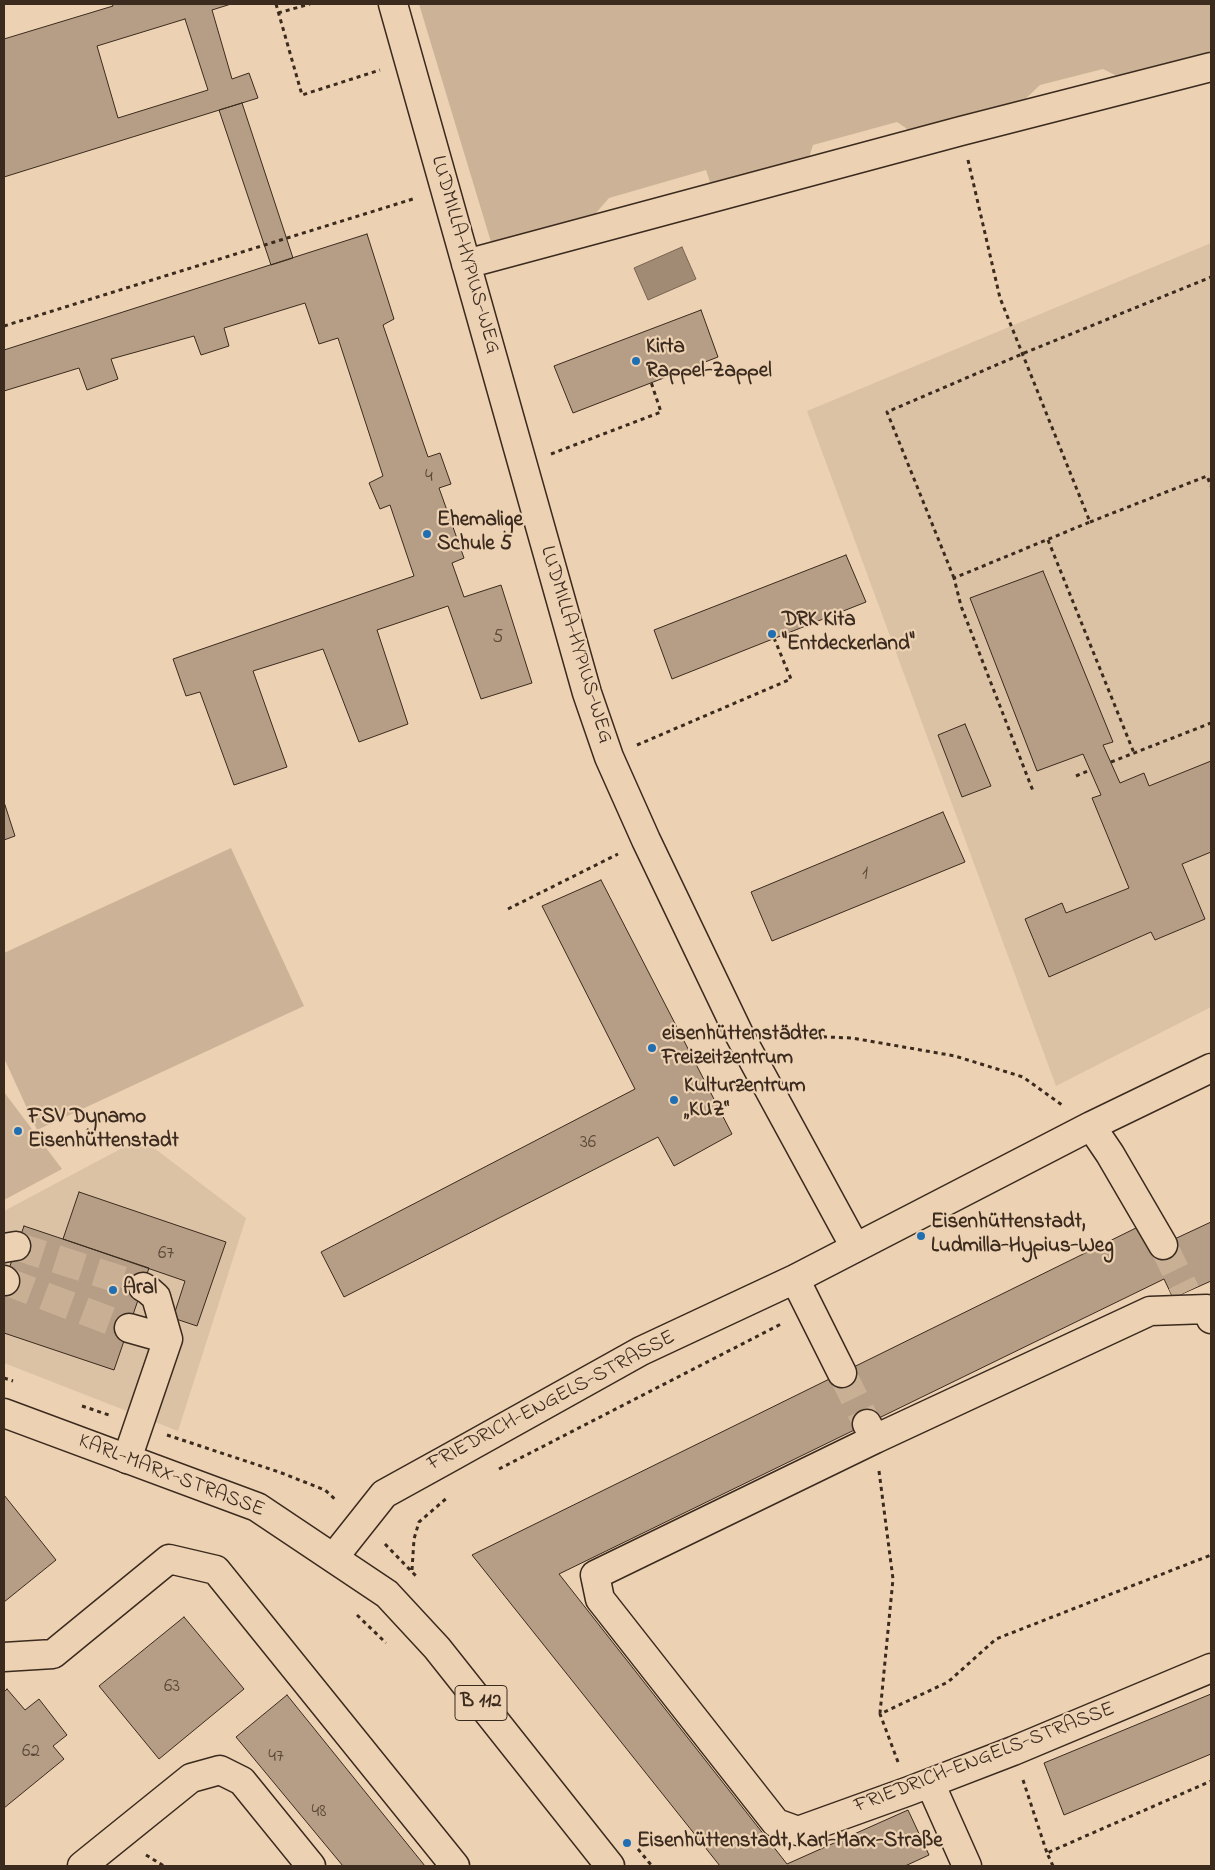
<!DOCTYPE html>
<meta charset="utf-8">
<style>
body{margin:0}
#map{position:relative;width:1215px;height:1870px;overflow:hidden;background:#ecd1b3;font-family:"Indie Flower",sans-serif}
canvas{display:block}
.frame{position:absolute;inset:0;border:5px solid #3b2a1e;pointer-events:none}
</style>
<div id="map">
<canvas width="1215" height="1870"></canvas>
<div class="frame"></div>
</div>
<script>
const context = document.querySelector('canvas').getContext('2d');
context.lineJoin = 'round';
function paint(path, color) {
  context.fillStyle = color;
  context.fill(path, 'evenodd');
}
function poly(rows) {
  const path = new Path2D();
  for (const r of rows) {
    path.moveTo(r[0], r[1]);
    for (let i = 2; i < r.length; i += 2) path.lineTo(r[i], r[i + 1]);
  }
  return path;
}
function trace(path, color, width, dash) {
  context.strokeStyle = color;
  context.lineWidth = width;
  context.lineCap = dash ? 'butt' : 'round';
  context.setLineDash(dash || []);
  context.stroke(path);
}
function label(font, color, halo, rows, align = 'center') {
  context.font = font + ' "Indie Flower",sans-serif';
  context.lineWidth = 4.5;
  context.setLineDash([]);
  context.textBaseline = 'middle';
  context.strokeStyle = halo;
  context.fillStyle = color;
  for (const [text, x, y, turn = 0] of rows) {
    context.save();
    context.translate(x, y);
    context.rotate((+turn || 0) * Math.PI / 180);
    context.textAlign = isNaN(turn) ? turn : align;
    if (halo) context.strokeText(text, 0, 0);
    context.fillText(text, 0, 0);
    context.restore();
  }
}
paint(poly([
 [1211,243,1211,1007,1056,1086,807,411],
 [141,1138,246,1218,178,1431,4,1363,4,1211]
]), '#dcc2a5');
paint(poly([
 [419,4,1211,4,1211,56,1121,78,1103,69,1040,85,1020,104,913,133,897,122,813,145,808,161,711,185,706,170,609,198,595,214,491,242],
 [231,848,304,1006,37,1130,4,1058,4,953],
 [4,1092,62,1169,4,1200]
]), '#ccb398');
const water = poly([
 [682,247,696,279,648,300,634,268,682,247]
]);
paint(water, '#a28b74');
trace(water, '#796452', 1);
const building = poly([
 [112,4,231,4,212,10,232,79,249,73,258,98,4,177,4,39,113,6,112,4],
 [185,19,208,90,118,118,97,46,185,19],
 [242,103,293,258,271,265,219,110,242,103],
 [367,234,394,319,383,325,428,457,440,453,451,484,439,488,464,558,452,563,464,597,501,585,532,683,481,699,448,606,377,630,408,724,359,742,323,649,253,671,287,767,234,785,200,692,186,696,173,659,414,576,390,505,380,509,369,483,383,476,338,338,319,344,305,303,224,328,229,346,201,355,194,336,111,359,118,379,87,390,79,368,4,391,4,350,367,234],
 [701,310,718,357,573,413,554,366,701,310],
 [846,555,866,602,672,679,654,630,846,555],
 [1043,571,1113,742,1103,745,1120,783,1144,773,1149,786,1211,761,1211,852,1182,864,1205,919,1155,940,1151,932,1049,977,1025,919,1062,903,1066,913,1129,888,1092,798,1101,795,1083,754,1037,771,970,598,1043,571],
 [965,724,991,786,962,797,938,735,965,724],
 [4,802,15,836,4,840,4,802],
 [943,812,965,862,772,941,751,892,943,812],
 [601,880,732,1134,674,1166,658,1137,344,1297,321,1252,635,1089,542,906,601,880],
 [79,1192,226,1242,197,1326,173,1318,185,1281,63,1239,79,1192],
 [1211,1222,1211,1281,1173,1298,1164,1279,559,1574,787,1864,908,1810,929,1855,905,1866,720,1866,472,1555,1140,1226,1151,1250,1211,1222],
 [24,1226,149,1268,114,1370,4,1333,4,1283,24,1226],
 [4,1495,56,1560,4,1602,4,1495],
 [184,1617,244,1689,159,1759,99,1686,184,1617],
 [7,1689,25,1710,39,1699,67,1735,53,1746,64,1759,4,1808,4,1692,7,1689],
 [1211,1694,1211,1754,1064,1815,1044,1763,1211,1694],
 [287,1695,425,1866,343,1866,236,1737,287,1695]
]);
paint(building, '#b59e85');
trace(building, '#3b2a1e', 1);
trace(poly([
 [1163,1245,1186,1292],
 [16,1246,143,1287],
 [5,1281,129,1328],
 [842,1373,867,1424]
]), '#c9b095', 28, [28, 14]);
const minor = poly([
 [393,4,587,693,609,757,646,840,739,1034,855,1247],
 [466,264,961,131,1211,67],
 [1091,1126,1110,1154,1163,1245],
 [4,1248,16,1246],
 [795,1279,842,1373],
 [4,1280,5,1281],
 [143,1287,148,1290,156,1297,168,1339],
 [867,1424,875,1439,595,1575,600,1599,776,1823,798,1831,909,1791,1013,1751,1211,1668],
 [875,1439,1150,1311,1207,1309,1211,1319],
 [127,1459,168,1339,129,1328],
 [334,1557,384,1494,451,1457,641,1351,795,1279,1091,1126,1211,1068],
 [4,1657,53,1654,169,1559,216,1570,455,1866],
 [930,1783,967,1866],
 [82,1866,191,1778,220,1770,242,1781,311,1866]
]);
const major = poly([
 [4,1413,257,1507,387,1594,437,1648,610,1866]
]);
trace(minor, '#3b2a1e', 31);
trace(major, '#3b2a1e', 31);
trace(poly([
 [276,4,302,95,380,70],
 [278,13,310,4],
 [968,160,1000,298,1090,522,954,578,961,606,1033,791],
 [4,326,416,198],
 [551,454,661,412,651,382],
 [1090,522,1207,476,1211,486],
 [1048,540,1134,753],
 [954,578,887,412,1022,354,1211,277],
 [637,745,791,679,774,638],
 [1111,762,1211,723],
 [1076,776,1090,770],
 [508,909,618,854],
 [775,1035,852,1038,955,1056,1023,1077,1062,1105],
 [4,1378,13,1381],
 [82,1406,109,1415],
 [167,1435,279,1472,325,1490,337,1501],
 [499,1469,783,1323],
 [879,1471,893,1579,880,1713],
 [385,1544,417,1577],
 [412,1570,414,1539,419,1522,448,1497],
 [357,1615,386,1643],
 [898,1762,880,1714,948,1682,996,1639,1211,1555],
 [1023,1780,1047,1853],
 [638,1849,652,1866],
 [146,1855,164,1866],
 [1053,1866,1047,1853,1211,1781]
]), '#3b2a1e', 3, [4, 4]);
trace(minor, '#ecd1b3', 28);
trace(major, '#ecd1b3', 28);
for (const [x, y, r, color] of [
 [636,361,5,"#1f6fb2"],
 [427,534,5,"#1f6fb2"],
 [772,634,5,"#1f6fb2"],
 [652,1048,5,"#1f6fb2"],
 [674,1100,5,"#1f6fb2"],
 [18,1131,5,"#1f6fb2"],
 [921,1236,5,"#1f6fb2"],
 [113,1290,5,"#1f6fb2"],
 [627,1843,5,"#1f6fb2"]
]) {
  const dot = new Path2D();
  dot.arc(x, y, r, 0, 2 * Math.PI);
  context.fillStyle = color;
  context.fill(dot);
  trace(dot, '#ecd1b3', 2);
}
label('19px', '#5a4738', null, [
 ["4",429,478],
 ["5",498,639],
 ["1",865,875],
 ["36",588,1144],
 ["67",166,1255],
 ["63",172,1688],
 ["62",31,1753],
 ["47",276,1758],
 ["48",319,1813]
]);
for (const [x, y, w] of [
 [481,1703,52]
]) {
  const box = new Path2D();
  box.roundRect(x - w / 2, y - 17.5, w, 35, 4);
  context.fillStyle = '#ecd1b3';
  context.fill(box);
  trace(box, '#3b2a1e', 1);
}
label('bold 20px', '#3b2a1e', null, [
 ["B 112",481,1703]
]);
label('21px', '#3b2a1e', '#ecd1b3', [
 ["LUDMILLA-HYPIUS-WEG",464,255,74],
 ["LUDMILLA-HYPIUS-WEG",575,645,73],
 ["FRIEDRICH-ENGELS-STRASSE",552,1402,-28],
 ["KARL-MARX-STRASSE",171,1477,21],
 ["FRIEDRICH-ENGELS-STRASSE",985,1759,-21]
]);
label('bold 21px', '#3b2a1e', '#ecd1b3', [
 ["Kirta",646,349],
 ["Rappel-Zappel",646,373],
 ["Ehemalige",437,522],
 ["Schule 5",437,546],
 ["DRK Kita",782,622],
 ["\"Entdeckerland\"",782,646],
 ["eisenhüttenstädter",662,1036],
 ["Freizeitzentrum",662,1060],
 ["Kulturzentrum",684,1088],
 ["„KUZ“",684,1112],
 ["FSV Dynamo",28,1119],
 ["Eisenhüttenstadt",28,1143],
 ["Eisenhüttenstadt,",931,1224],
 ["Ludmilla-Hypius-Weg",931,1248],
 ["Aral",123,1290],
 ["Eisenhüttenstadt, Karl-Marx-Straße",637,1843]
], 'left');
</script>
